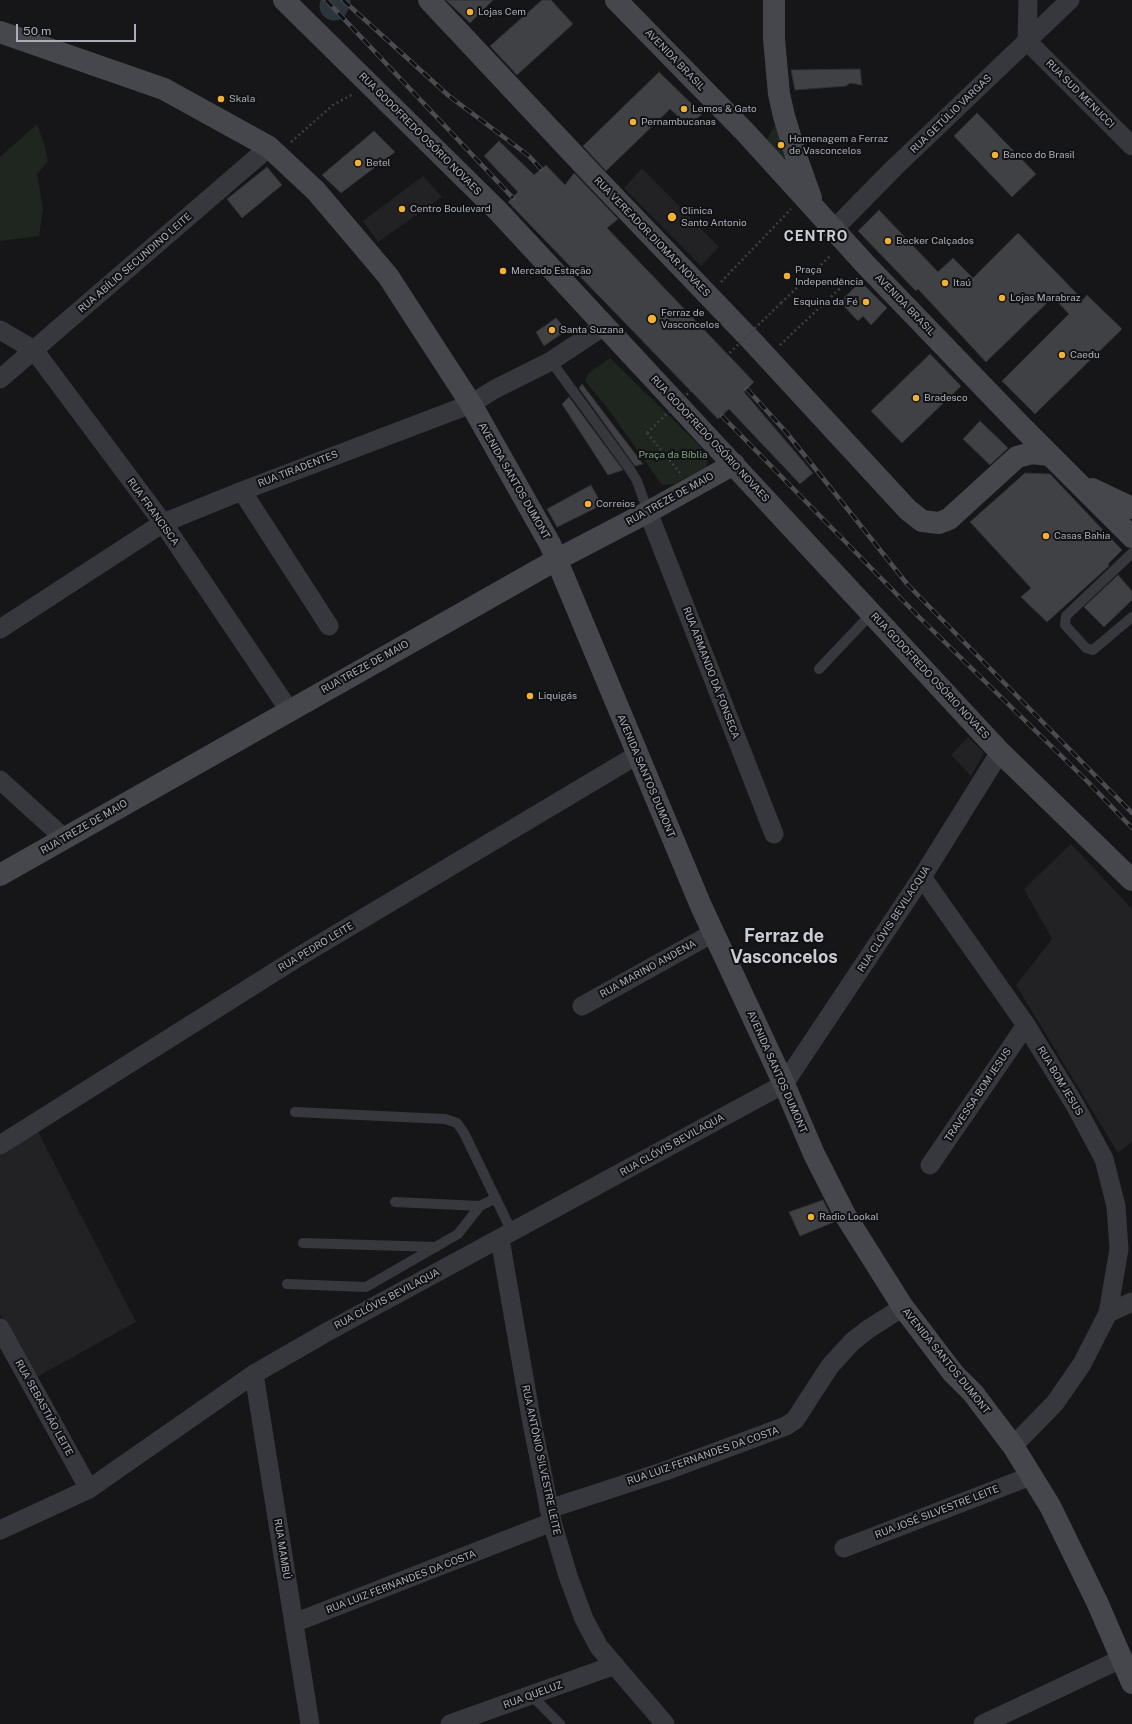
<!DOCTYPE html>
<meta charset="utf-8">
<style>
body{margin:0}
#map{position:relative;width:1132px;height:1724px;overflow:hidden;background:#161618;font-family:"Public Sans",sans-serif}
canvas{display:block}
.scale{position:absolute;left:16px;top:24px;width:120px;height:18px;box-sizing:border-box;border:2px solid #a8adb8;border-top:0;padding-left:5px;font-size:12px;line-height:14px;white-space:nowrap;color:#a8adb8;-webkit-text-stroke:3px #111113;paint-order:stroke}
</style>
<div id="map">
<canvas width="1132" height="1724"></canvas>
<div class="scale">50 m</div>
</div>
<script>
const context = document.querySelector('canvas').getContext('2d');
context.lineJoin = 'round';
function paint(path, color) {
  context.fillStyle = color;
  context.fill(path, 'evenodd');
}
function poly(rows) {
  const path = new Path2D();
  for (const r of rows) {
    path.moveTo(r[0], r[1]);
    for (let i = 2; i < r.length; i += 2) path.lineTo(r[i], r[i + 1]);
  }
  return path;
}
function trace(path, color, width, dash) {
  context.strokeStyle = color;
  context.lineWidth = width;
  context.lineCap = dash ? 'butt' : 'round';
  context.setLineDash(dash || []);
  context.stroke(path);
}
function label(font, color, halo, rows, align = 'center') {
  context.font = font + ' "Public Sans",sans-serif';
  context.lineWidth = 4;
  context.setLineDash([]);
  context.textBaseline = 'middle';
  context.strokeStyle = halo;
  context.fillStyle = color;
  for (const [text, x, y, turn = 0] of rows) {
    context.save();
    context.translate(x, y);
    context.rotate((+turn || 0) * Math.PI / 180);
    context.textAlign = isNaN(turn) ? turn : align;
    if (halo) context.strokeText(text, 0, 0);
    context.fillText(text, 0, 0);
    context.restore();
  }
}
paint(poly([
 [642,168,719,247,701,266,624,188],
 [423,176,442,197,378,242,363,221],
 [968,737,984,753,971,776,951,755],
 [1071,844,1132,909,1132,1142,1118,1153,1016,985,1052,939,1024,889],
 [37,1130,136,1322,35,1378,0,1314,0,1153]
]), '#222225');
paint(poly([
 [777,121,792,168,766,141],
 [37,124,44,144,48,161,37,174,43,209,39,236,0,241,0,157],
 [610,358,699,445,708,457,706,467,674,484,662,485,606,406,585,381,588,374,594,369]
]), '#1e261f');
trace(poly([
 [334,6,336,0]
]), '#2c353c', 29);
const building = poly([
 [446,0,493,0,470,23,446,0],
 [542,0,551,0,573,24,517,75,490,46,542,0],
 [860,69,862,85,850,83,846,86,795,90,791,70,860,69],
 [659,72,702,114,689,126,670,109,606,171,583,146,659,72],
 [977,113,1036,174,1012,197,954,136,977,113],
 [374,131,395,152,341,193,322,175,374,131],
 [499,141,534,175,546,165,565,185,574,173,618,219,607,228,754,382,744,392,813,473,800,484,729,409,718,419,508,202,518,192,484,156,499,141],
 [267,167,282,185,242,218,227,199,267,167],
 [879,210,938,272,953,258,973,278,1018,233,1083,300,1087,295,1122,329,1035,414,1002,381,1069,314,1053,297,986,362,918,289,916,291,858,231,879,210],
 [856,286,865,286,887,308,871,325,863,316,858,321,840,302,856,286],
 [556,318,564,327,564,332,544,346,536,332,556,318],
 [930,354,961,386,902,443,871,411,930,354],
 [582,384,617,430,643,464,635,466,579,388,582,384],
 [569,397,623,470,608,475,562,404,569,397],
 [980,421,1008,448,990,465,963,439,980,421],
 [1025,473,1050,474,1122,550,1108,564,1109,566,1047,622,1021,597,1031,588,970,522,1025,473],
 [591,485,602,505,557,527,547,509,591,485],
 [1118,575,1132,591,1132,600,1104,627,1084,607,1118,575],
 [823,1200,834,1222,800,1236,789,1212,823,1200]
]);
paint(building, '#404145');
trace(building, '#303034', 1);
trace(poly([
 [291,142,333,105,353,94],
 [721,282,791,209],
 [781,303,831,255],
 [780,345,852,277],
 [647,433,680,473]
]), '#3d3f44', 2.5, [2, 3]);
trace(poly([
 [551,361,629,468,637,481,648,512],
 [1132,553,1066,616,1065,625,1086,648,1093,650,1132,617],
 [819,669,872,613],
 [295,1112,445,1119,457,1123,464,1133,512,1232],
 [395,1202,480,1206],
 [303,1243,436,1247],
 [287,1284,366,1287,458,1234,480,1206,496,1198],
 [532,1696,560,1724]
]), '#37383d', 10);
trace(poly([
 [1028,0,1027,41,1132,146],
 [834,229,894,168,1070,0],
 [0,330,34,350,163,523,289,710],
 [0,379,269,147],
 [242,491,329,626],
 [648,512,774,834],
 [0,629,163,523,242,491,471,404,495,389,551,361,604,326],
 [0,780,64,838],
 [922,877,1026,1025,1075,1105,1104,1159,1116,1206,1119,1249,1108,1313],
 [582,1006,713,933],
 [0,1145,300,956,637,755],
 [930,1165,1026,1025],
 [500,1239,531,1418,552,1522,568,1576,584,1619,599,1647,665,1724],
 [0,1328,89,1489],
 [254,1374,310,1724],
 [1013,1446,1055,1403,1082,1364,1108,1313,1132,1302],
 [549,1509,665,1471,786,1426,795,1420,830,1366,852,1342,867,1330,903,1307],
 [0,1530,89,1489,254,1374,327,1332,784,1084,922,877,1000,752],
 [844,1548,1031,1476],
 [294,1623,552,1522],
 [450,1724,615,1665],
 [983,1724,1121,1659]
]), '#37383d', 19);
trace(poly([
 [284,0,498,211,1000,752,1132,880],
 [429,0,594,176,752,341,908,510,922,521,939,523,949,519,1017,457,1032,453,1049,455],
 [616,0,746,133,866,265,1022,427,1132,537],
 [774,0,774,39,779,94,784,116,797,159,811,198],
 [0,32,164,89,269,147,316,191,388,276,471,404,550,544,701,906,784,1084,814,1154,845,1215,903,1307,953,1373,973,1393,1013,1446,1050,1506,1098,1604,1132,1683],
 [1092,489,1132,508],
 [0,875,556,560,648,512,734,464]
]), '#45474d', 22);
const rail = poly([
 [326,0,513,198],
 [343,0,449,96,529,156,541,169],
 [747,389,786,432,908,585,1132,813],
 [722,416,921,619,1088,782,1132,828]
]);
trace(rail, '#4a4c52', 4.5);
trace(rail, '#111113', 3, [9]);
trace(poly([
 [647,433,781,303]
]), '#3d3f44', 2.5, [2, 3]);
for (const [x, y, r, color] of [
 [470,12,4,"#f2b134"],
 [221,99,4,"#f2b134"],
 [684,109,4,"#f2b134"],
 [633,122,4,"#f2b134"],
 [781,145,4,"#f2b134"],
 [995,155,4,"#f2b134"],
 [358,163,4,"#f2b134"],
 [402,209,4,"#f2b134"],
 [672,217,5,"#f2b134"],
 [888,241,4,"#f2b134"],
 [503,271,4,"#f2b134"],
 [787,276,4,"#f2b134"],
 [945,283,4,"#f2b134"],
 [1002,298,4,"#f2b134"],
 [866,302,4,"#f2b134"],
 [652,319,5,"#f2b134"],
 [552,330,4,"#f2b134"],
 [1062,355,4,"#f2b134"],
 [916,398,4,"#f2b134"],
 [588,504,4,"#f2b134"],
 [1046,536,4,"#f2b134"],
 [530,696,4,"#f2b134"],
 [811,1217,4,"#f2b134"]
]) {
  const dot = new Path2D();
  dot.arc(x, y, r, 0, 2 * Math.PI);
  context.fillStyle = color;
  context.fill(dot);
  trace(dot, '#111113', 1.5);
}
label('10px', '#a8adb8', '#111113', [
 ["Lojas Cem",478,12],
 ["Skala",229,99],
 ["Lemos & Gato",692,109],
 ["Pernambucanas",641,122],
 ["Homenagem a Ferraz",789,139],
 ["de Vasconcelos",789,151],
 ["Banco do Brasil",1003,155],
 ["Betel",366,163],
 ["Centro Boulevard",410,209],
 ["Clinica",681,211],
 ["Santo Antonio",681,223],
 ["Becker Calçados",896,241],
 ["Praça",795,270],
 ["Independência",795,282],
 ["Mercado Estação",511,271],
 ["Itaú",953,283],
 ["Lojas Marabraz",1010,298],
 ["Esquina da Fé",858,302,"right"],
 ["Ferraz de",661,313],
 ["Vasconcelos",661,325],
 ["Santa Suzana",560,330],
 ["Caedu",1070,355],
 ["Bradesco",924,398],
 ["Correios",596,504],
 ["Casas Bahia",1054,536],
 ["Liquigás",538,696],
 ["Radio Lookal",819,1217]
], 'left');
label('10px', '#a8adb8', '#111113', [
 ["AVENIDA BRASIL",675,60,46],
 ["RUA SUD MENUCCI",1080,94,45],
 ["RUA GETÚLIO VARGAS",951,114,-44],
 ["RUA GODOFREDO OSÓRIO NOVAES",420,134,45],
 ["RUA VEREADOR DIOMAR NOVAES",652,237,46],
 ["RUA ABÍLIO SECUNDINO LEITE",135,263,-41],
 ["AVENIDA BRASIL",905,305,46],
 ["RUA GODOFREDO OSÓRIO NOVAES",710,439,47],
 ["RUA TIRADENTES",298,469,-21],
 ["AVENIDA SANTOS DUMONT",514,481,60],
 ["RUA TREZE DE MAIO",670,499,-29],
 ["RUA FRANCISCA",153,512,54],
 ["RUA TREZE DE MAIO",365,667,-29],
 ["RUA ARMANDO DA FONSECA",711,673,69],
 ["RUA GODOFREDO OSÓRIO NOVAES",930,676,47],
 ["AVENIDA SANTOS DUMONT",646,776,67],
 ["RUA TREZE DE MAIO",84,827,-30],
 ["RUA CLÓVIS BEVILACQUA",894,919,-57],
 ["RUA PEDRO LEITE",316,947,-31],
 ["RUA MARINO ANDENA",648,969,-29],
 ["AVENIDA SANTOS DUMONT",777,1072,66],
 ["RUA BOM JESUS",1060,1081,59],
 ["TRAVESSA BOM JESUS",978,1095,-56],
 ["RUA CLÓVIS BEVILAQUA",672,1145,-29],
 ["RUA CLÓVIS BEVILAQUA",387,1299,-28],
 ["AVENIDA SANTOS DUMONT",946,1361,51],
 ["RUA SEBASTIÃO LEITE",44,1408,61],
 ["RUA LUIZ FERNANDES DA COSTA",703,1456,-19],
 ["RUA ANTÔNIO SILVESTRE LEITE",541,1460,78],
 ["RUA JOSÉ SILVESTRE LEITE",937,1512,-21],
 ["RUA MAMBÚ",282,1549,81],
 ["RUA LUIZ FERNANDES DA COSTA",401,1582,-21],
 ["RUA QUELUZ",533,1695,-20]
]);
label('10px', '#7fa381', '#111113', [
 ["Praça da Bíblia",673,455]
]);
context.letterSpacing = '1px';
label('bold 14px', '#c9ccd4', '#111113', [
 ["CENTRO",816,237]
]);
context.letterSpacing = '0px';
label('bold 18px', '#c9ccd4', '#111113', [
 ["Ferraz de",784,936],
 ["Vasconcelos",784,957]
]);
</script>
